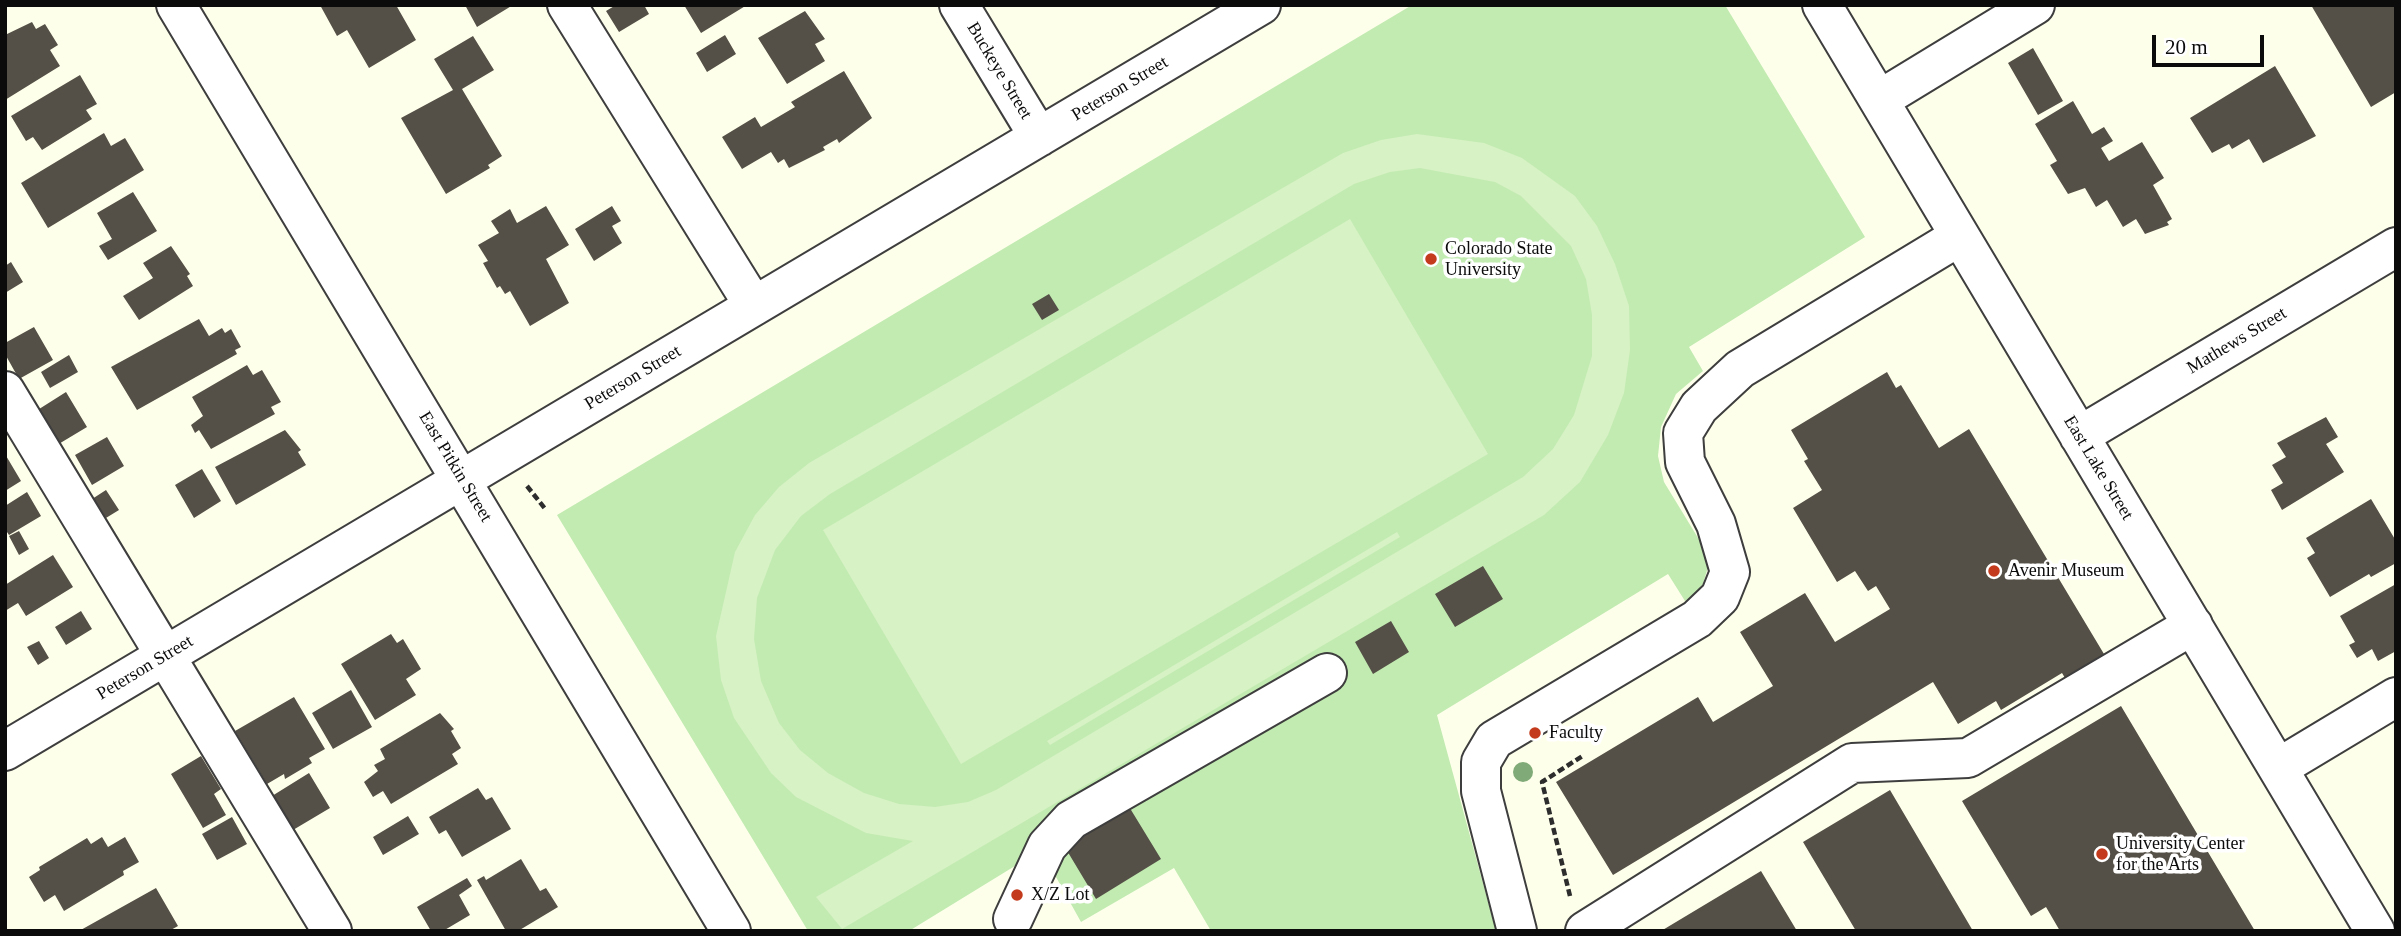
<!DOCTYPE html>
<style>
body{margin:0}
#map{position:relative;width:2401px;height:936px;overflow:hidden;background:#feffea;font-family:"Times New Roman",serif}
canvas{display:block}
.frame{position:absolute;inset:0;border:7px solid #0b0b0b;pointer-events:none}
.scale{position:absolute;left:2152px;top:35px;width:112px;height:32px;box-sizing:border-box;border:4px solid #0b0b0b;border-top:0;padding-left:9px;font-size:21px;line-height:24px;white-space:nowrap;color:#0b0b0b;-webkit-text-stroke:5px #fff;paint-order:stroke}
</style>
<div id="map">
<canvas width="2401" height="936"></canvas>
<div class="frame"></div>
<div class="scale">20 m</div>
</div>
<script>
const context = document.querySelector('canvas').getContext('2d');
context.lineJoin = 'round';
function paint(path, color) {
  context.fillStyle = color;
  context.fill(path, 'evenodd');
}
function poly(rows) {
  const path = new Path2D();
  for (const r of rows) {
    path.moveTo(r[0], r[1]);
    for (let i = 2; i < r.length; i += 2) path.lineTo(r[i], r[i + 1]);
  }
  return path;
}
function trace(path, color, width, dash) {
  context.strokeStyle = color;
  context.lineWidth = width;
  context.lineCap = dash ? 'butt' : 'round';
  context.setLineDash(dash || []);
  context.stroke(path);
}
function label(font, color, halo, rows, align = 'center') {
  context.font = font + ' "Times New Roman",serif';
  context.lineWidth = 7;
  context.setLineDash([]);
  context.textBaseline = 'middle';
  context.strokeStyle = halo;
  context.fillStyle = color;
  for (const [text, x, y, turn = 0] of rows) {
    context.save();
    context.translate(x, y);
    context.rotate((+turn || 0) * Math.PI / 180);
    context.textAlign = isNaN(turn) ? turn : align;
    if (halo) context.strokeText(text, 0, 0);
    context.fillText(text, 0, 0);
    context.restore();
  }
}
paint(poly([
 [1412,5,1725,5,1865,237,1689,347,1703,371,1676,394,1661,427,1658,456,1664,482,1706,551,1708,567,1703,584,1694,595,1685,601,1668,574,1437,715,1496,931,1211,931,1174,868,1081,922,1041,850,909,931,808,931,557,515]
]), '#c2ebb2');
paint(poly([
 [1417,134,1484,143,1522,158,1575,196,1597,226,1615,264,1629,306,1630,350,1624,393,1608,435,1580,482,1544,515,842,929,816,897,913,841,866,833,796,797,771,773,734,718,721,680,716,636,735,552,755,515,779,487,809,463,1343,153,1381,140],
 [1420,168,1495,182,1521,196,1571,246,1586,279,1592,315,1592,356,1574,415,1553,449,1523,477,996,790,968,802,935,807,899,804,864,793,828,773,800,750,779,723,761,681,754,639,757,598,775,550,801,516,830,494,1354,184,1390,172],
 [1350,219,1488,454,961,764,823,530],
 [1397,532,1400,537,1050,745,1047,741]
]), '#d7f2c4');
paint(poly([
 [320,5,396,5,416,40,369,68,347,30,337,36],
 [465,5,513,5,477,27],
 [616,5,644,5,649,14,619,32,606,11],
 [684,5,747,5,701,33],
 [2311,5,2396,5,2396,92,2371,107],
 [805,11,825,39,815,44,825,61,787,84,758,38],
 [32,22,36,29,45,24,58,45,50,50,60,66,5,100,5,35],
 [725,35,736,54,707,72,696,53],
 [473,36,494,70,462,89,502,156,488,165,490,168,446,194,401,118,453,90,434,59],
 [2033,48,2063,101,2038,115,2008,63],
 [2275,66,2316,136,2263,163,2249,139,2232,149,2229,144,2212,153,2190,118],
 [844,71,872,118,839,143,837,139,823,147,825,150,789,168,784,159,778,163,771,152,742,169,722,137,755,117,761,127,795,107,791,102],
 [80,75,97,104,86,110,92,119,42,150,33,137,26,141,11,116],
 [2073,101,2092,134,2104,127,2113,141,2101,148,2109,161,2142,142,2164,178,2153,185,2172,219,2167,222,2169,225,2145,234,2136,219,2123,227,2107,200,2096,207,2085,188,2068,194,2050,165,2057,161,2035,124],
 [104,133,111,146,125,138,144,170,48,228,21,183],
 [133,192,157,231,108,260,99,246,112,239,97,213],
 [546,206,569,245,546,259,569,303,530,326,510,291,505,294,500,286,497,288,483,263,488,261,478,245,499,233,491,221,510,209,517,223],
 [612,206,621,221,612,226,622,243,594,261,575,229],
 [171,246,190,274,187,276,193,286,139,320,123,296,153,278,143,263],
 [11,262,23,282,5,293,5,266],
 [1049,294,1059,310,1042,320,1032,304],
 [199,319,209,336,222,328,225,333,231,329,241,347,235,350,237,354,137,410,111,367],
 [34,327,53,360,19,379,5,354,5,343],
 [69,355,78,372,50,388,41,372],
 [247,365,253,375,262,370,281,402,271,407,275,414,211,449,199,430,195,433,191,425,203,416,192,397],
 [1887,372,1896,388,1901,385,1939,448,1969,429,2104,654,2065,678,2062,673,2001,710,1996,701,1958,724,1933,682,1613,875,1556,782,1698,697,1713,722,1773,686,1740,632,1805,593,1835,642,1890,609,1876,586,1868,591,1855,571,1837,582,1793,508,1822,490,1804,461,1808,459,1791,430],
 [66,392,87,427,57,445,36,411],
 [2326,417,2338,437,2326,444,2344,472,2282,510,2271,490,2283,483,2272,465,2286,457,2277,443],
 [285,430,301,450,298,452,306,465,236,505,215,467],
 [107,437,124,466,92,485,75,455],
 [5,454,21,481,5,491],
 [202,469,221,501,194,518,175,485],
 [106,490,119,510,101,521,89,501],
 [27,492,41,516,9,535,5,529,5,506],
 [2371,499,2396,541,2396,563,2371,577,2369,574,2330,597,2307,558,2315,553,2306,538],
 [19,531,29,549,19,555,9,536],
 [53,555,73,587,26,616,18,603,5,611,5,585],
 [1483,566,1503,599,1455,627,1435,594],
 [2396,584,2396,651,2378,661,2372,649,2357,658,2349,645,2355,642,2340,616],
 [81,611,92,629,66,645,55,627],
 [1391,621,1409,652,1373,674,1355,642],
 [391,634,397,643,403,639,421,669,406,679,416,695,375,720,341,664],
 [39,641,49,658,38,665,27,647],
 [351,690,372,727,333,749,312,713],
 [294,697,325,749,309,758,312,763,285,779,284,774,267,784,235,731],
 [2121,706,2255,931,2060,931,2046,907,2031,916,1962,801],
 [440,713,454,729,451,731,461,748,452,754,458,764,391,804,383,791,373,797,364,782,378,771,374,765,385,759,380,749],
 [201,756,221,789,214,794,226,815,203,828,171,774],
 [309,773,330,808,293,830,272,796],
 [478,788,486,800,492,797,511,829,462,857,446,830,439,834,429,817],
 [1890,790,1973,931,1856,931,1803,842],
 [1128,805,1161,859,1096,899,1063,844],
 [408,816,419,834,383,855,373,837],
 [232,817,247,844,217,860,202,834],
 [102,837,108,847,125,837,139,862,123,871,124,875,64,911,55,895,44,902,29,877,40,870,39,867,87,838,91,844],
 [521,859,540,891,546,888,558,907,518,931,506,931,477,880,484,876,486,880],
 [1761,871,1797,931,1661,931],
 [467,878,472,886,459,895,470,915,443,931,431,931,417,907],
 [156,888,178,926,169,931,79,931]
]), '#555047');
const minor = poly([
 [176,5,731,931],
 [567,5,754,306],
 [959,5,1039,137],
 [1822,5,2375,931],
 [1879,100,2035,5],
 [5,391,332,931],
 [2079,436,2396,247],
 [5,751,1261,5],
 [2278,768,2396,697],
 [1013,919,1047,846,1071,820,1327,673],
 [1517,931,1481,791,1481,762,1494,740,1697,619,1720,597,1730,572,1716,524,1685,462,1683,433,1699,407,1740,369,1960,236],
 [1585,931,1852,763,1968,758,2193,625]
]);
trace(minor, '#3e3e3e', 42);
trace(poly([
 [527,486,546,510],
 [1570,896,1542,782,1584,755]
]), '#2d2d2d', 4.5, [7, 3.5]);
trace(minor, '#fff', 38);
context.fillStyle = '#80ab78';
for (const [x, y] of [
 [1523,772]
]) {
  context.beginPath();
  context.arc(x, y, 10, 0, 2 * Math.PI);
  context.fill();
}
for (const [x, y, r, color] of [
 [1431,259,7,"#c33b1c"],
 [1994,571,7,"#c33b1c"],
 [1535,733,7,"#c33b1c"],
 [2102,854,7,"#c33b1c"],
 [1017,895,7,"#c33b1c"]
]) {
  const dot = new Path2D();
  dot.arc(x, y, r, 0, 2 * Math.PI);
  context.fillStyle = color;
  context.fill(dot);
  trace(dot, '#fff', 2.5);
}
label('18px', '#0b0b0b', '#fff', [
 ["Buckeye Street",999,71,59],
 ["Peterson Street",1120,89,-31],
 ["Mathews Street",2237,341,-31],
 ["Peterson Street",633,378,-31],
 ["East Pitkin Street",455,467,59],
 ["East Lake Street",2098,468,59],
 ["Peterson Street",145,668,-31]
]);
label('18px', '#0b0b0b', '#fff', [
 ["Colorado State",1445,249],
 ["University",1445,270],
 ["Avenir Museum",2008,571],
 ["Faculty",1549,733],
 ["University Center",2116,844],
 ["for the Arts",2116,865],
 ["X/Z Lot",1031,895]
], 'left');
</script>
